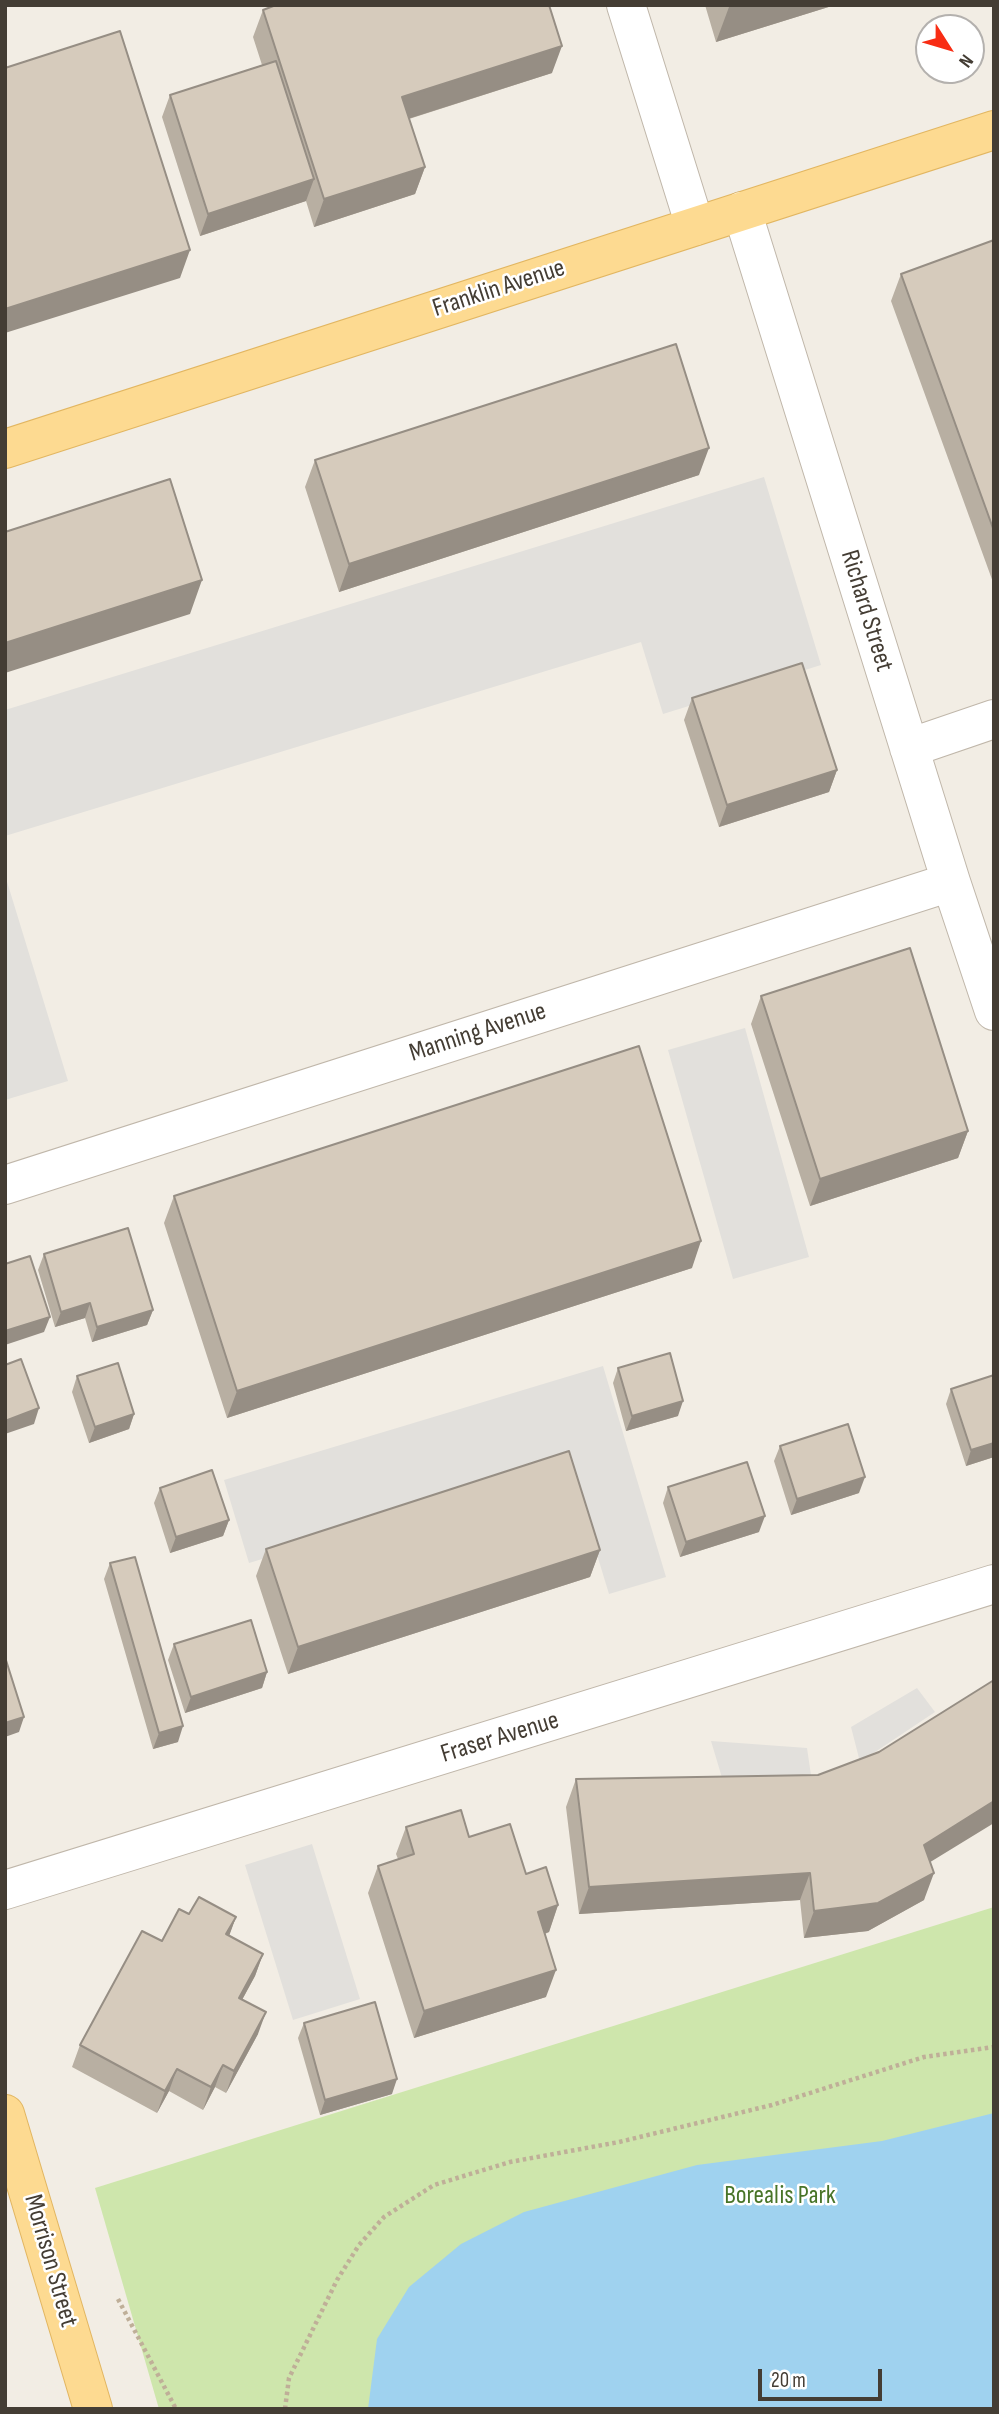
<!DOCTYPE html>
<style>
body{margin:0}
#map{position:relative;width:999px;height:2414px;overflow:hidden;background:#f2ede4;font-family:"Sofia Sans Condensed",sans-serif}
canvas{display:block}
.frame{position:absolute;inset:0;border:7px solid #443d34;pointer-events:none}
.north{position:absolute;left:915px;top:14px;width:70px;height:70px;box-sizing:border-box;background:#fff;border:2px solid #b4b1ae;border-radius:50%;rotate:127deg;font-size:19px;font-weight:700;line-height:28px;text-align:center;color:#443d34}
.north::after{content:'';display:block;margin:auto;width:24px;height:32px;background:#f82d14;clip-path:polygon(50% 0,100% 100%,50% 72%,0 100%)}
.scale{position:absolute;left:758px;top:2369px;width:124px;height:32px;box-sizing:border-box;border:4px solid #443d34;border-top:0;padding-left:9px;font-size:21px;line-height:24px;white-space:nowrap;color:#443d34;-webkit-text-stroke:5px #fff;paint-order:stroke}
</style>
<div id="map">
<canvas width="999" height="2414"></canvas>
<div class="frame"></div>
<div class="north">N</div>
<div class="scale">20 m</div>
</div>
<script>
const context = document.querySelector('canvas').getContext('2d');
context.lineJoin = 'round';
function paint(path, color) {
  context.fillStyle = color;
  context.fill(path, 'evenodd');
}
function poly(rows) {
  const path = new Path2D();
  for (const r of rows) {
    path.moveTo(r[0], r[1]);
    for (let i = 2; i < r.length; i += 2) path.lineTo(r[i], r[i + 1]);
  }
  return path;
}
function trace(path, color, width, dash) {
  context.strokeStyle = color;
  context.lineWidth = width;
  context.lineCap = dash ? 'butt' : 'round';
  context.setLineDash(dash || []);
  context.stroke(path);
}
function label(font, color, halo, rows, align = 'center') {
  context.font = font + ' "Sofia Sans Condensed",sans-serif';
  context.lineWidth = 5;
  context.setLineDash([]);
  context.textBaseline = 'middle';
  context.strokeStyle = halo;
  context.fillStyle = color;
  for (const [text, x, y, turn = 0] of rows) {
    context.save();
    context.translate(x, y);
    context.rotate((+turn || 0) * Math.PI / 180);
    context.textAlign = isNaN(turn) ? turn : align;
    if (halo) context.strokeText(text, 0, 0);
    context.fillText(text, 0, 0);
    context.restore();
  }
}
paint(poly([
 [994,1907,994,2409,159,2409,95,2188]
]), '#cee6ac');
paint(poly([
 [764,477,821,665,663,714,641,642,5,836,5,710],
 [5,875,68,1081,5,1100],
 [745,1028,809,1257,733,1279,668,1050],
 [603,1366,666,1577,609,1594,570,1466,249,1563,224,1480],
 [917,1688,935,1712,860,1762,851,1727],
 [711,1741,807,1748,812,1782,723,1781],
 [312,1844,360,1999,293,2020,245,1865]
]), '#e2e0dc');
paint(poly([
 [994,2113,994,2409,368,2409,377,2339,409,2287,461,2244,524,2212,697,2165,882,2141]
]), '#9fd2ef');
const minor = poly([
 [626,5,695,226],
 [742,211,951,882,994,1011],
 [909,748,994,719],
 [5,1185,951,882],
 [5,1890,994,1584]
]);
const major = poly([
 [5,449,994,130],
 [5,2114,93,2409]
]);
trace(minor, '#c0b7aa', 40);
trace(major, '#e2b661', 40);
trace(poly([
 [118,2299,176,2409],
 [285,2409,289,2378,337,2280,359,2245,384,2217,434,2185,510,2162,619,2142,772,2105,924,2057,994,2047]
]), '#bfaf98', 4.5, [3.5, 3.5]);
trace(minor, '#fff', 38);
trace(major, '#fdda91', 38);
paint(poly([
 [705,5,835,5,716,42],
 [263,10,552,73,409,119,425,167,415,194,314,227,306,201,200,236,162,117,170,95,262,65,253,37],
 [994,240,994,585,891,301,901,274],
 [315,460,699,475,339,592,305,487],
 [692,698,837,770,829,792,719,827,684,720],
 [761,996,968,1131,958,1158,810,1206,751,1024],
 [174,1196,692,1268,227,1418,164,1223],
 [44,1254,153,1310,147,1325,92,1342,85,1318,55,1327,38,1270],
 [618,1368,678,1416,626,1431,613,1383],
 [994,1375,994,1457,966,1466,946,1404,951,1389],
 [77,1376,134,1414,129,1429,89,1443,72,1392],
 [780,1446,859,1493,791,1515,774,1461],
 [668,1487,759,1532,680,1557,663,1503],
 [160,1488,229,1520,223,1536,170,1553,154,1503],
 [266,1549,600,1550,590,1577,288,1674,256,1576],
 [110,1563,178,1742,153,1749,104,1579],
 [174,1644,267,1672,262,1688,185,1713,168,1660],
 [576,1779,930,1862,924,1900,868,1931,804,1938,800,1900,579,1914,566,1807],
 [406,1827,469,1837,526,1874,558,1905,549,1932,545,1934,546,1997,414,2038,368,1893,378,1866,398,1859,396,1854],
 [189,1914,236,1917,229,1935,263,1954,255,1976,242,2000,258,2034,226,2093,215,2087,203,2110,169,2091,157,2113,72,2067,80,2045,162,1941],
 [304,2023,392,2094,320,2115,298,2038]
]), '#b8afa2');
paint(poly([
 [735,5,835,5,716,42,729,7],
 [562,46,552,73,392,124,402,97],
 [425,167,415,194,314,227,324,199],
 [314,179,306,201,200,236,208,214],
 [190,250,180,278,5,333,5,309],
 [709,448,699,475,339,592,349,564],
 [202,580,190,614,5,673,5,643],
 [837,770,829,792,719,827,727,805],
 [968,1131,958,1158,810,1206,820,1179],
 [701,1241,692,1268,227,1418,237,1391],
 [90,1303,85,1318,55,1327,61,1312],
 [153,1310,147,1325,92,1342,97,1327],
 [50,1317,44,1332,5,1345,5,1331],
 [683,1401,678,1416,626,1431,632,1416],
 [39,1408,34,1424,5,1434,5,1421],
 [134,1414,129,1429,89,1443,95,1427],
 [994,1443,994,1457,966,1466,971,1450],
 [865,1477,859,1493,791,1515,797,1499],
 [765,1516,759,1532,680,1557,686,1542],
 [229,1520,223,1536,170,1553,176,1537],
 [600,1550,590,1577,288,1674,298,1647],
 [267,1672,262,1688,185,1713,191,1697],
 [24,1717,19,1732,5,1737,5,1723],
 [183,1726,178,1742,153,1749,159,1733],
 [994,1801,994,1823,914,1872,924,1845],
 [810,1873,800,1900,579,1914,589,1887],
 [934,1873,924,1900,868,1931,804,1938,814,1911],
 [558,1905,549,1932,528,1939,538,1912],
 [236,1917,228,1939,226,1934],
 [263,1954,255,1976,231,2020,239,1998],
 [556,1970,546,1997,414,2038,424,2011],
 [266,2012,258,2034,226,2093,234,2071],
 [223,2065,215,2087,203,2110,211,2087],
 [177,2069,169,2091,157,2113,165,2091],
 [397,2079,392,2094,320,2115,325,2100]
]), '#968e84');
const building = poly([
 [276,5,549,5,562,46,402,97,425,167,324,199,263,10,276,5],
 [120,31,190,250,5,309,5,68,120,31],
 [276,61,314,179,208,214,170,95,276,61],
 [994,240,994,531,901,274,994,240],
 [676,344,709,448,349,564,315,460,676,344],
 [170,479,202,580,5,643,5,532,170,479],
 [802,663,837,770,727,805,692,698,802,663],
 [910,948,968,1131,820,1179,761,996,910,948],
 [639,1046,701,1241,237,1391,174,1196,639,1046],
 [128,1228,153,1310,97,1327,90,1303,61,1312,44,1254,128,1228],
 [30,1256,50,1317,5,1331,5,1264,30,1256],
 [670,1353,683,1401,632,1416,618,1368,670,1353],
 [21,1359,39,1408,5,1421,5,1365,21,1359],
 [118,1363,134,1414,95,1427,77,1376,118,1363],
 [994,1375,994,1443,971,1450,951,1389,994,1375],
 [848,1424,865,1477,797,1499,780,1446,848,1424],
 [569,1451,600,1550,298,1647,266,1549,569,1451],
 [747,1462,765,1516,686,1542,668,1487,747,1462],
 [212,1470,229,1520,176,1537,160,1488,212,1470],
 [135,1557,183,1726,159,1733,110,1563,135,1557],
 [251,1620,267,1672,191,1697,174,1644,251,1620],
 [5,1657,24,1717,5,1723,5,1657],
 [994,1680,994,1801,924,1845,934,1873,878,1903,814,1911,810,1873,589,1887,576,1779,818,1775,879,1752,994,1680],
 [461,1810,469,1837,510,1824,526,1874,546,1867,558,1905,538,1912,556,1970,424,2011,378,1866,414,1854,406,1827,461,1810],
 [199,1897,236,1917,226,1934,263,1954,239,1998,266,2012,234,2071,223,2065,211,2087,177,2069,165,2091,80,2045,142,1931,162,1941,179,1909,189,1914,199,1897],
 [375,2002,397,2079,325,2100,304,2023,375,2002]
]);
paint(building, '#d6cbbc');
trace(building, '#968e84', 2);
label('26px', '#443d34', '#fff', [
 ["Franklin Avenue",499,289,-18],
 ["Richard Street",866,611,73],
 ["Manning Avenue",478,1033,-18],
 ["Fraser Avenue",500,1738,-17],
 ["Morrison Street",50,2261,74]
]);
label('26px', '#487428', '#fff', [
 ["Borealis Park",780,2196]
]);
</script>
